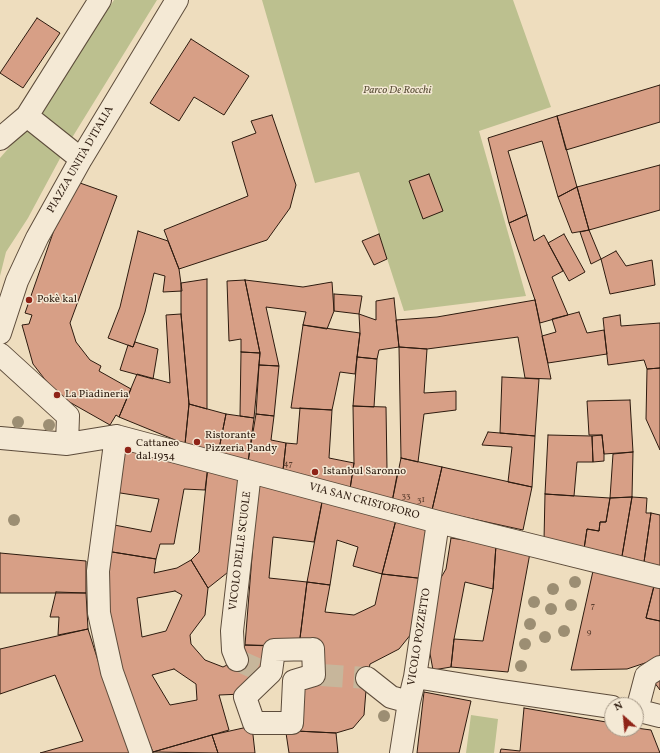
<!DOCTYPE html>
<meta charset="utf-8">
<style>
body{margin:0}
#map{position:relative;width:660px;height:753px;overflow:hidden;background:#eeddbe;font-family:Vollkorn,serif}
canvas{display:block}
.north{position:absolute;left:604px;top:697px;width:40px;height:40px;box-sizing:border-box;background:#f4e9d5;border:1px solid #a49786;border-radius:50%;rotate:333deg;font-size:11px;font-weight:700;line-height:16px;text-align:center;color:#2d1b0f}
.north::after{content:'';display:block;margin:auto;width:14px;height:18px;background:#8f2418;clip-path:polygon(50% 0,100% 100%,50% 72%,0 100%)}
</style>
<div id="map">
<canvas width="660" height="753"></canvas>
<div class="north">N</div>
</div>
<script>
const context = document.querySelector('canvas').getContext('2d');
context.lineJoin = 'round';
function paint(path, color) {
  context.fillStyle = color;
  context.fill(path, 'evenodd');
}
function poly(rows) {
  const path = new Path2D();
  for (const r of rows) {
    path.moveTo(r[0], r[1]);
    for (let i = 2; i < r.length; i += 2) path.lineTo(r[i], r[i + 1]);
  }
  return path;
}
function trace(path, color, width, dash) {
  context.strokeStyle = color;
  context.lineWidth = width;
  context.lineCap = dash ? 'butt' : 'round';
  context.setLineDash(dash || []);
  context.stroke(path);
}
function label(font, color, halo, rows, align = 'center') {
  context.font = font + ' Vollkorn,serif';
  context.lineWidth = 3;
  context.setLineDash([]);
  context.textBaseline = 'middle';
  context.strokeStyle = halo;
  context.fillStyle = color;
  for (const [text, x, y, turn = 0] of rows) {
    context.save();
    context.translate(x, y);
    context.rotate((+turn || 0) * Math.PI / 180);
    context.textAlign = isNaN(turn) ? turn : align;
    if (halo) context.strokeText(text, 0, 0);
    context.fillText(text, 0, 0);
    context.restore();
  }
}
paint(poly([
 [114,0,157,0,70,141,38,116],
 [262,0,513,0,551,107,479,131,526,296,404,311,359,172,315,183],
 [28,126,64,151,28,218,6,252,0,276,0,158],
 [471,715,498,719,494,753,466,753]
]), '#bcc08f');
const building = poly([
 [37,18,60,33,23,88,0,73,37,18],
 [191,39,249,76,224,115,194,97,179,121,150,103,191,39],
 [660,85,660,122,566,150,557,116,660,85],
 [272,115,296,185,290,208,267,240,179,269,164,230,248,196,232,142,256,133,251,121,272,115],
 [557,116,577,187,558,197,542,141,508,151,527,215,509,223,488,138,557,116],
 [660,165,660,210,589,230,577,187,660,165],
 [429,174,443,211,423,219,409,181,429,174],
 [80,183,117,196,70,323,76,342,90,360,101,366,99,371,131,389,119,417,116,415,110,425,57,395,33,364,22,325,29,324,32,315,25,313,54,230,80,183],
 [577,187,589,230,572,233,558,197,577,187],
 [527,215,534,241,544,235,563,271,552,277,568,315,540,323,535,300,509,223,527,215],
 [589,230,601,259,591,264,580,232,589,230],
 [138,231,168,241,179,269,182,291,163,292,165,276,154,273,145,312,133,347,108,338,120,307,138,231],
 [379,234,387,259,374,265,362,241,379,234],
 [564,234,585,272,569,281,548,243,564,234],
 [616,251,626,266,652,260,655,285,610,294,601,259,616,251],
 [207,279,207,409,189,404,181,314,181,283,207,279],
 [245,280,303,287,332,282,334,311,327,329,303,325,306,312,266,307,279,366,259,365,260,353,245,280],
 [245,280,260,353,241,352,241,339,229,341,227,281,245,280],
 [334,294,362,296,359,314,334,311,334,294],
 [394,298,399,347,379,350,377,359,357,357,360,333,359,314,376,320,376,301,394,298],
 [535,300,551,379,525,378,518,337,427,349,399,347,396,320,437,317,535,300],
 [579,312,587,333,604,330,607,354,548,363,542,336,556,332,552,319,579,312],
 [181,314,189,404,185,444,119,417,137,374,170,383,166,315,181,314],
 [620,315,621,326,660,323,660,368,647,369,644,360,608,365,603,318,620,315],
 [303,325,360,333,355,374,340,372,332,410,291,408,303,325],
 [135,342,158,349,153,379,120,370,128,345,133,347,135,342],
 [399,347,427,349,424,393,456,391,456,410,424,414,418,462,401,458,399,347],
 [241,352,260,353,254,418,240,416,241,352],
 [357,357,377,359,374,407,353,406,357,357],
 [259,365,279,366,274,416,256,414,259,365],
 [660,368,660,450,646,419,647,369,660,368],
 [502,377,539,379,535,436,500,433,502,377],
 [630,400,633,452,604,454,602,435,589,435,587,401,630,400],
 [189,404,226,414,218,454,185,444,189,404],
 [353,406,386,407,387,469,398,470,392,502,350,489,354,463,353,406],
 [300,408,332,410,329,458,354,463,350,489,283,470,286,443,297,444,300,408],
 [226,414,254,418,248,462,218,454,226,414],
 [256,414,274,416,271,440,286,443,283,470,248,462,256,414],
 [488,432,535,436,532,487,508,482,512,447,482,445,488,432],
 [548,435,592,436,593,462,577,462,574,496,545,494,548,435],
 [602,435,604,454,604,461,593,462,592,436,602,435],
 [120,448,208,466,205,490,184,489,174,544,160,544,156,559,106,551,109,524,151,532,159,499,114,492,120,448],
 [633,452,632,497,610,498,613,454,633,452],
 [401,458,442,467,432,510,392,502,401,458],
 [208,466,241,476,232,569,208,588,191,560,199,552,208,466],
 [442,467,532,487,523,530,432,510,442,467],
 [258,481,323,497,314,542,273,537,269,578,307,582,299,646,245,645,258,481],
 [545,494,610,498,606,522,600,522,599,531,587,529,584,549,544,540,545,494],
 [323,497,397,516,382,574,353,566,358,547,337,540,330,585,307,582,323,497],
 [632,497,622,556,584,549,587,529,599,531,600,522,606,522,610,498,632,497],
 [632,497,647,498,646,513,651,513,644,562,622,556,632,497],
 [651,513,660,515,660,566,644,562,651,513],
 [397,516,430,525,426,579,382,574,397,516],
 [451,538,496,545,493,589,465,582,454,639,451,667,433,670,429,648,439,581,446,569,451,538],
 [496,545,530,553,508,672,451,667,454,639,483,641,493,589,496,545],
 [106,551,156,559,154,573,177,568,191,560,208,588,205,615,190,635,191,644,205,660,223,667,237,660,245,645,271,646,264,672,243,694,219,695,229,730,153,752,118,670,101,583,106,551],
 [175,591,182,595,166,631,142,637,137,598,175,591],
 [174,669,196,684,197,700,170,705,152,675,174,669],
 [0,553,86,561,86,593,0,593,0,553],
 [593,571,654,586,646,618,660,621,660,656,648,662,627,669,571,670,593,571],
 [382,574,426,579,420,623,399,649,370,664,367,678,364,715,353,728,336,733,296,731,297,683,318,647,299,646,307,582,330,585,325,612,354,615,375,605,382,574],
 [654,586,660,587,660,621,646,618,654,586],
 [56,592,86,593,88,629,58,635,59,617,50,617,56,592],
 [88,629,107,689,133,753,40,753,83,741,55,675,0,694,0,649,88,629],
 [660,672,660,690,651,678,660,672],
 [424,692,471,701,459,753,417,753,424,692],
 [524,708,612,723,612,729,636,729,636,728,651,730,660,753,500,753,501,749,520,751,524,708],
 [252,726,255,753,218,753,212,735,252,726],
 [296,731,336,733,338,753,289,753,286,733,296,731],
 [212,735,218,753,153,752,212,735]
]);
paint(building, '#d79f86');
trace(building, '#2d1b0f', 1);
trace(poly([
 [237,660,264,672],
 [321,675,367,678]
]), '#c7b69b', 22, [22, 11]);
const minor = poly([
 [27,116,81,159],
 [0,139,27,116,100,0],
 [0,333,17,281,37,238,81,159,177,0],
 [0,354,68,416,67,444],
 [116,436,98,571,99,613,112,672,141,753],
 [0,438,67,444,116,436,438,522,660,577],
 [313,649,314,675,294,681,292,723,254,723,245,697,271,672,274,650,313,649],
 [237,660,233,650,232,631,250,472],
 [415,677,502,691,612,707],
 [367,678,391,697,409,702],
 [636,710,660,716],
 [637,710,646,676,660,667],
 [401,753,409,702,415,677,438,522]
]);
trace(minor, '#5d4c3b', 24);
trace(minor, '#f4e9d5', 22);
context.fillStyle = '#9c8e73';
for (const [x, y] of [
 [18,422],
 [49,425],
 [14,520],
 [575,582],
 [553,589],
 [534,602],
 [571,605],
 [551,609],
 [530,624],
 [564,631],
 [545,637],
 [525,644],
 [521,666],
 [384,716]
]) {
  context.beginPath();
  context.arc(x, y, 6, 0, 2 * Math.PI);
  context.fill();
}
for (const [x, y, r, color] of [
 [29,300,4,"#8f2418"],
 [57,395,4,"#8f2418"],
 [197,442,4,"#8f2418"],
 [128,450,4,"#8f2418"],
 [315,472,4,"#8f2418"]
]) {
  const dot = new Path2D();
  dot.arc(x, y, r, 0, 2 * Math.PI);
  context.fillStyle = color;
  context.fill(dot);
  trace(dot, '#f4e9d5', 1.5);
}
label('9px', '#583c2d', null, [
 ["47",288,464],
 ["33",406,496],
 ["31",421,500],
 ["7",593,606],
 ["9",589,633]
]);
label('italic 11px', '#584d35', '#f4e9d5', [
 ["Parco De Rocchi",397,91]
]);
label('11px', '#2d1b0f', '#f4e9d5', [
 ["PIAZZA UNITÀ D'ITALIA",81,160,-60],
 ["VIA SAN CRISTOFORO",364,502,15],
 ["VICOLO DELLE SCUOLE",241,551,-83],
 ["VICOLO POZZETTO",420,637,-81]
]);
label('11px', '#2d1b0f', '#f4e9d5', [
 ["Pokè kal",37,300],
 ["La Piadineria",65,395],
 ["Ristorante",205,436],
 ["Pizzeria Pandy",205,449],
 ["Cattaneo",136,444],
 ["dal 1934",136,457],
 ["Istanbul Saronno",323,472]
], 'left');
</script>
